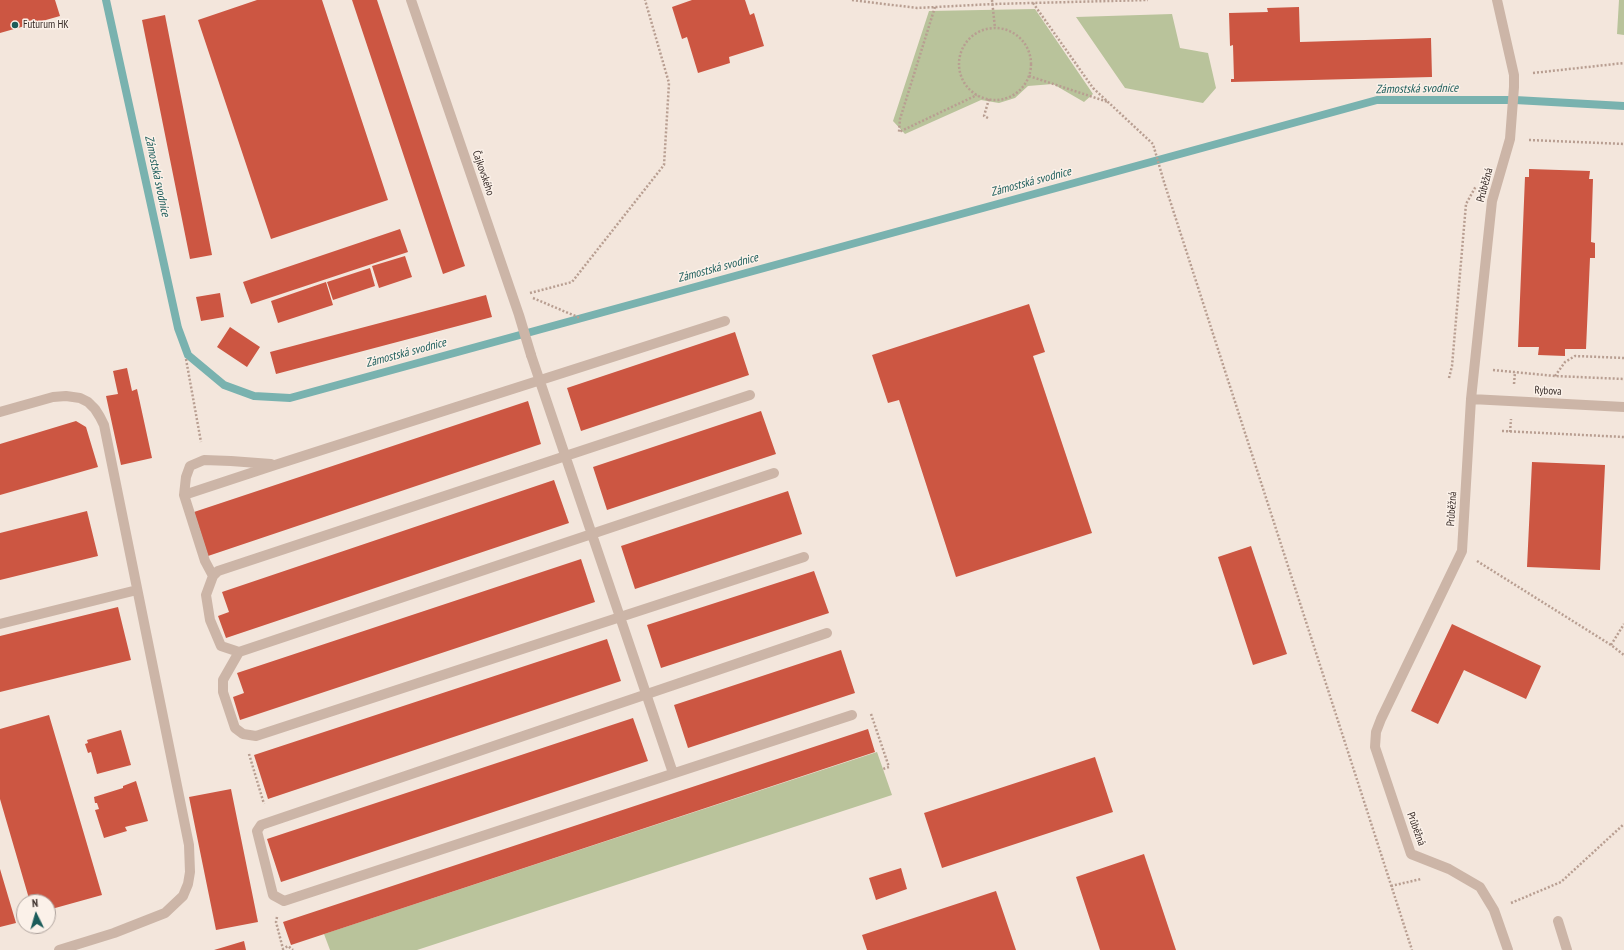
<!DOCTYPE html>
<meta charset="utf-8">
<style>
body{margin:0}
#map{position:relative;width:1624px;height:950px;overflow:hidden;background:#f3e6dc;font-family:"PT Sans Narrow",sans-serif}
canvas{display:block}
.north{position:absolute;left:16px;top:894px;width:40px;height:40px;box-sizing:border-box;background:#fbf1e9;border:1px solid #ada29c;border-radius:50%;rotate:355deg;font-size:11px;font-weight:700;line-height:16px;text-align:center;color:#382c28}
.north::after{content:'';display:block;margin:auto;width:14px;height:18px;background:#1b5c5a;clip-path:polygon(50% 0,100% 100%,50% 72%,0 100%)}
</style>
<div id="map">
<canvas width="1624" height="950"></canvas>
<div class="north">N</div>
</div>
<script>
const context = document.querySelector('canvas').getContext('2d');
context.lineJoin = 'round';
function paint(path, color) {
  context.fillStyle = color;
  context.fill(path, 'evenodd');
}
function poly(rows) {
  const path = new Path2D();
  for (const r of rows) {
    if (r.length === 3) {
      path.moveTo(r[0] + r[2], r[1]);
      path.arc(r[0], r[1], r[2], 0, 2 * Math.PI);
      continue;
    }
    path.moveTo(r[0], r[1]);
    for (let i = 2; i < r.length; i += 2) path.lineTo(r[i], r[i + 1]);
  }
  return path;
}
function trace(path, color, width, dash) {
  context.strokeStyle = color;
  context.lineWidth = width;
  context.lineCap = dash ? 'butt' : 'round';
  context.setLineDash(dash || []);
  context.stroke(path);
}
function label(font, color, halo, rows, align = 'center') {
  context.font = font + ' "PT Sans Narrow",sans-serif';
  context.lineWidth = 3;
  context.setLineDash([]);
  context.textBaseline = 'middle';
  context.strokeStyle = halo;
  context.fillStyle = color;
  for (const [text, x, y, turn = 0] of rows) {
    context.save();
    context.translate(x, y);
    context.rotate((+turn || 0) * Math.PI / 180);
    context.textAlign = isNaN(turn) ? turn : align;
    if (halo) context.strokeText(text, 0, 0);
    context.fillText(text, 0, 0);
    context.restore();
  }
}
paint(poly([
 [1619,0,1624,0,1624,35,1617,34],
 [1035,9,1093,94,1084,102,1053,84,1028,86,1015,98,999,103,981,100,905,134,893,121,929,11],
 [1172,14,1180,48,1208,53,1216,88,1203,103,1125,88,1076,17],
 [877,752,892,795,417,950,330,950,324,934]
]), '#b9c39b');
trace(poly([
 [106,0,178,328,188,355,224,385,254,396,290,398,1377,100,1515,100,1624,106]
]), '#79b2af', 8);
paint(poly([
 [0,0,55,0,60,16,0,33],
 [257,0,322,0,388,200,271,239,198,20],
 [352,0,377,0,465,266,443,274],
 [692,0,745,0,750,15,754,13,764,46,729,57,730,63,698,73,687,37,682,39,672,7],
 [1299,7,1300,42,1431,38,1432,77,1231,82,1231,79,1234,79,1233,45,1230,46,1229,13,1268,12,1267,8],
 [165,15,212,255,190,259,142,20],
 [1529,169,1590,171,1589,179,1593,179,1591,242,1595,243,1595,258,1590,258,1586,349,1565,349,1565,356,1538,355,1539,347,1518,347,1525,177,1529,177],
 [400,229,408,252,251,304,243,282],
 [405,256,412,277,379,288,372,266],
 [370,268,375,286,333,300,327,282],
 [326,282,333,305,278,323,271,301],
 [220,293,224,317,201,321,196,297],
 [486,295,492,317,276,374,270,352],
 [1029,304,1045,352,1033,356,1092,533,956,577,899,400,888,403,872,355],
 [230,327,260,347,247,367,217,347],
 [735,332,749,375,581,431,567,388],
 [127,368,132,391,137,389,152,458,121,465,106,396,118,394,113,371],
 [528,401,541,444,208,556,194,512],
 [761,411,776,454,607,510,593,467],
 [76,421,86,427,98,467,0,495,0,444],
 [1532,462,1605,465,1600,570,1527,567],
 [554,480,569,523,226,638,218,616,229,612,222,592],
 [788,491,802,534,635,589,621,546],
 [87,511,98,556,0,580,0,533],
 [1251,546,1287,654,1253,665,1218,557],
 [581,559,595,602,240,720,233,697,244,693,237,673],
 [814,571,829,613,661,668,647,625],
 [118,607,131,660,0,692,0,636],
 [1452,624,1541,666,1526,699,1464,670,1438,724,1411,711],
 [607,639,621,681,268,799,254,755],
 [841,650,855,693,688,748,674,705],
 [49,715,102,895,48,910,48,902,30,902,0,799,0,729],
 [633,718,648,761,281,882,267,839],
 [868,729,875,752,291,945,283,922],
 [121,730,131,765,97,774,91,752,88,753,85,744,88,743,87,740],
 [1095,757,1113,812,942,868,924,813],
 [136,781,148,821,125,827,127,831,104,838,95,810,99,809,97,803,95,803,94,797,123,788,123,786],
 [231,789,258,922,216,930,189,797],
 [1144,854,1176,950,1100,950,1076,877],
 [901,868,907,889,876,900,869,878],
 [0,869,16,923,0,927],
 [996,891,1016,950,867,950,862,935],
 [244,941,246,950,214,950]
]), '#cc5642');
trace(poly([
 [852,0,917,8,993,4,1148,0],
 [992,0,995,28],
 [1033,3,1093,88,1153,144,1164,182,1412,950],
 [935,7,900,119,899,132,977,95],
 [995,64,36],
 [1533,73,1624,63],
 [1029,76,1108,102],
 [988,118,984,116,989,99],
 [1529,140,1624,144],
 [530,293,572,282,664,165,669,83,645,0],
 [533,298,580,318],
 [186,359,201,442],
 [1493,370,1555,376,1624,379],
 [1555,376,1565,362,1575,356,1624,358],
 [1449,378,1452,366,1466,204,1476,186],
 [1514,384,1515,372],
 [1502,431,1624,437],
 [1510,432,1511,419],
 [1477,561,1611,645,1624,655],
 [1611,645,1624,624],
 [871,714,889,767,883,769],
 [249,754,264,804],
 [1391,886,1421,879],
 [1511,903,1561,882,1624,824],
 [277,917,276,922,283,949,288,946,293,950]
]), '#b89e91', 2.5, [2, 2]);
trace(poly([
 [531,355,673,773],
 [750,395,218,571,213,576,206,595,210,620,221,646,239,652,774,473],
 [0,412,53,397,66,396,80,398,88,402,95,409,100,417,104,425,189,845,190,872,188,884,183,896,165,913,114,933,59,950],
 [184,495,275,465,725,321],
 [213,576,205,561,184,495,186,477,190,466,204,460,231,461,271,464],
 [0,624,137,590],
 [827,633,261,825,257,831,273,895,284,901,852,715],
 [239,652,223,680,223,692,235,728,243,734,256,736,804,557],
 [1558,921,1567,950]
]), '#ccb5a7', 10);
trace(poly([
 [411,0,519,315,531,355],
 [1497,0,1514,75,1514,87,1510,139,1492,201,1471,399,1462,551,1381,719,1376,732,1375,747,1411,854,1449,869,1480,887,1494,910,1508,950],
 [1471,399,1624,407]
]), '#ccb5a7', 10);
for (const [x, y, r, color] of [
 [15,25,4,"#1b5c5a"]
]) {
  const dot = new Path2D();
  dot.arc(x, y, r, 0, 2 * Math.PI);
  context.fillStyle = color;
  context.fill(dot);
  trace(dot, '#fbf1e9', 1.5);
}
label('11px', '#382c28', '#fbf1e9', [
 ["Futurum HK",23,25]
], 'left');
label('11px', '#382c28', '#fbf1e9', [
 ["Čajkovského",483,173,71],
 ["Průběžná",1485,185,-75],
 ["Rybova",1548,391,3],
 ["Průběžná",1452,509,-86],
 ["Průběžná",1416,829,70]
]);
label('italic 12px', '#1b5c5a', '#fbf1e9', [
 ["Zámostská svodnice",1417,89,-1],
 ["Zámostská svodnice",157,176,78],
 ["Zámostská svodnice",1031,182,-15],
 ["Zámostská svodnice",718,268,-15],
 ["Zámostská svodnice",406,353,-15]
]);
</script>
